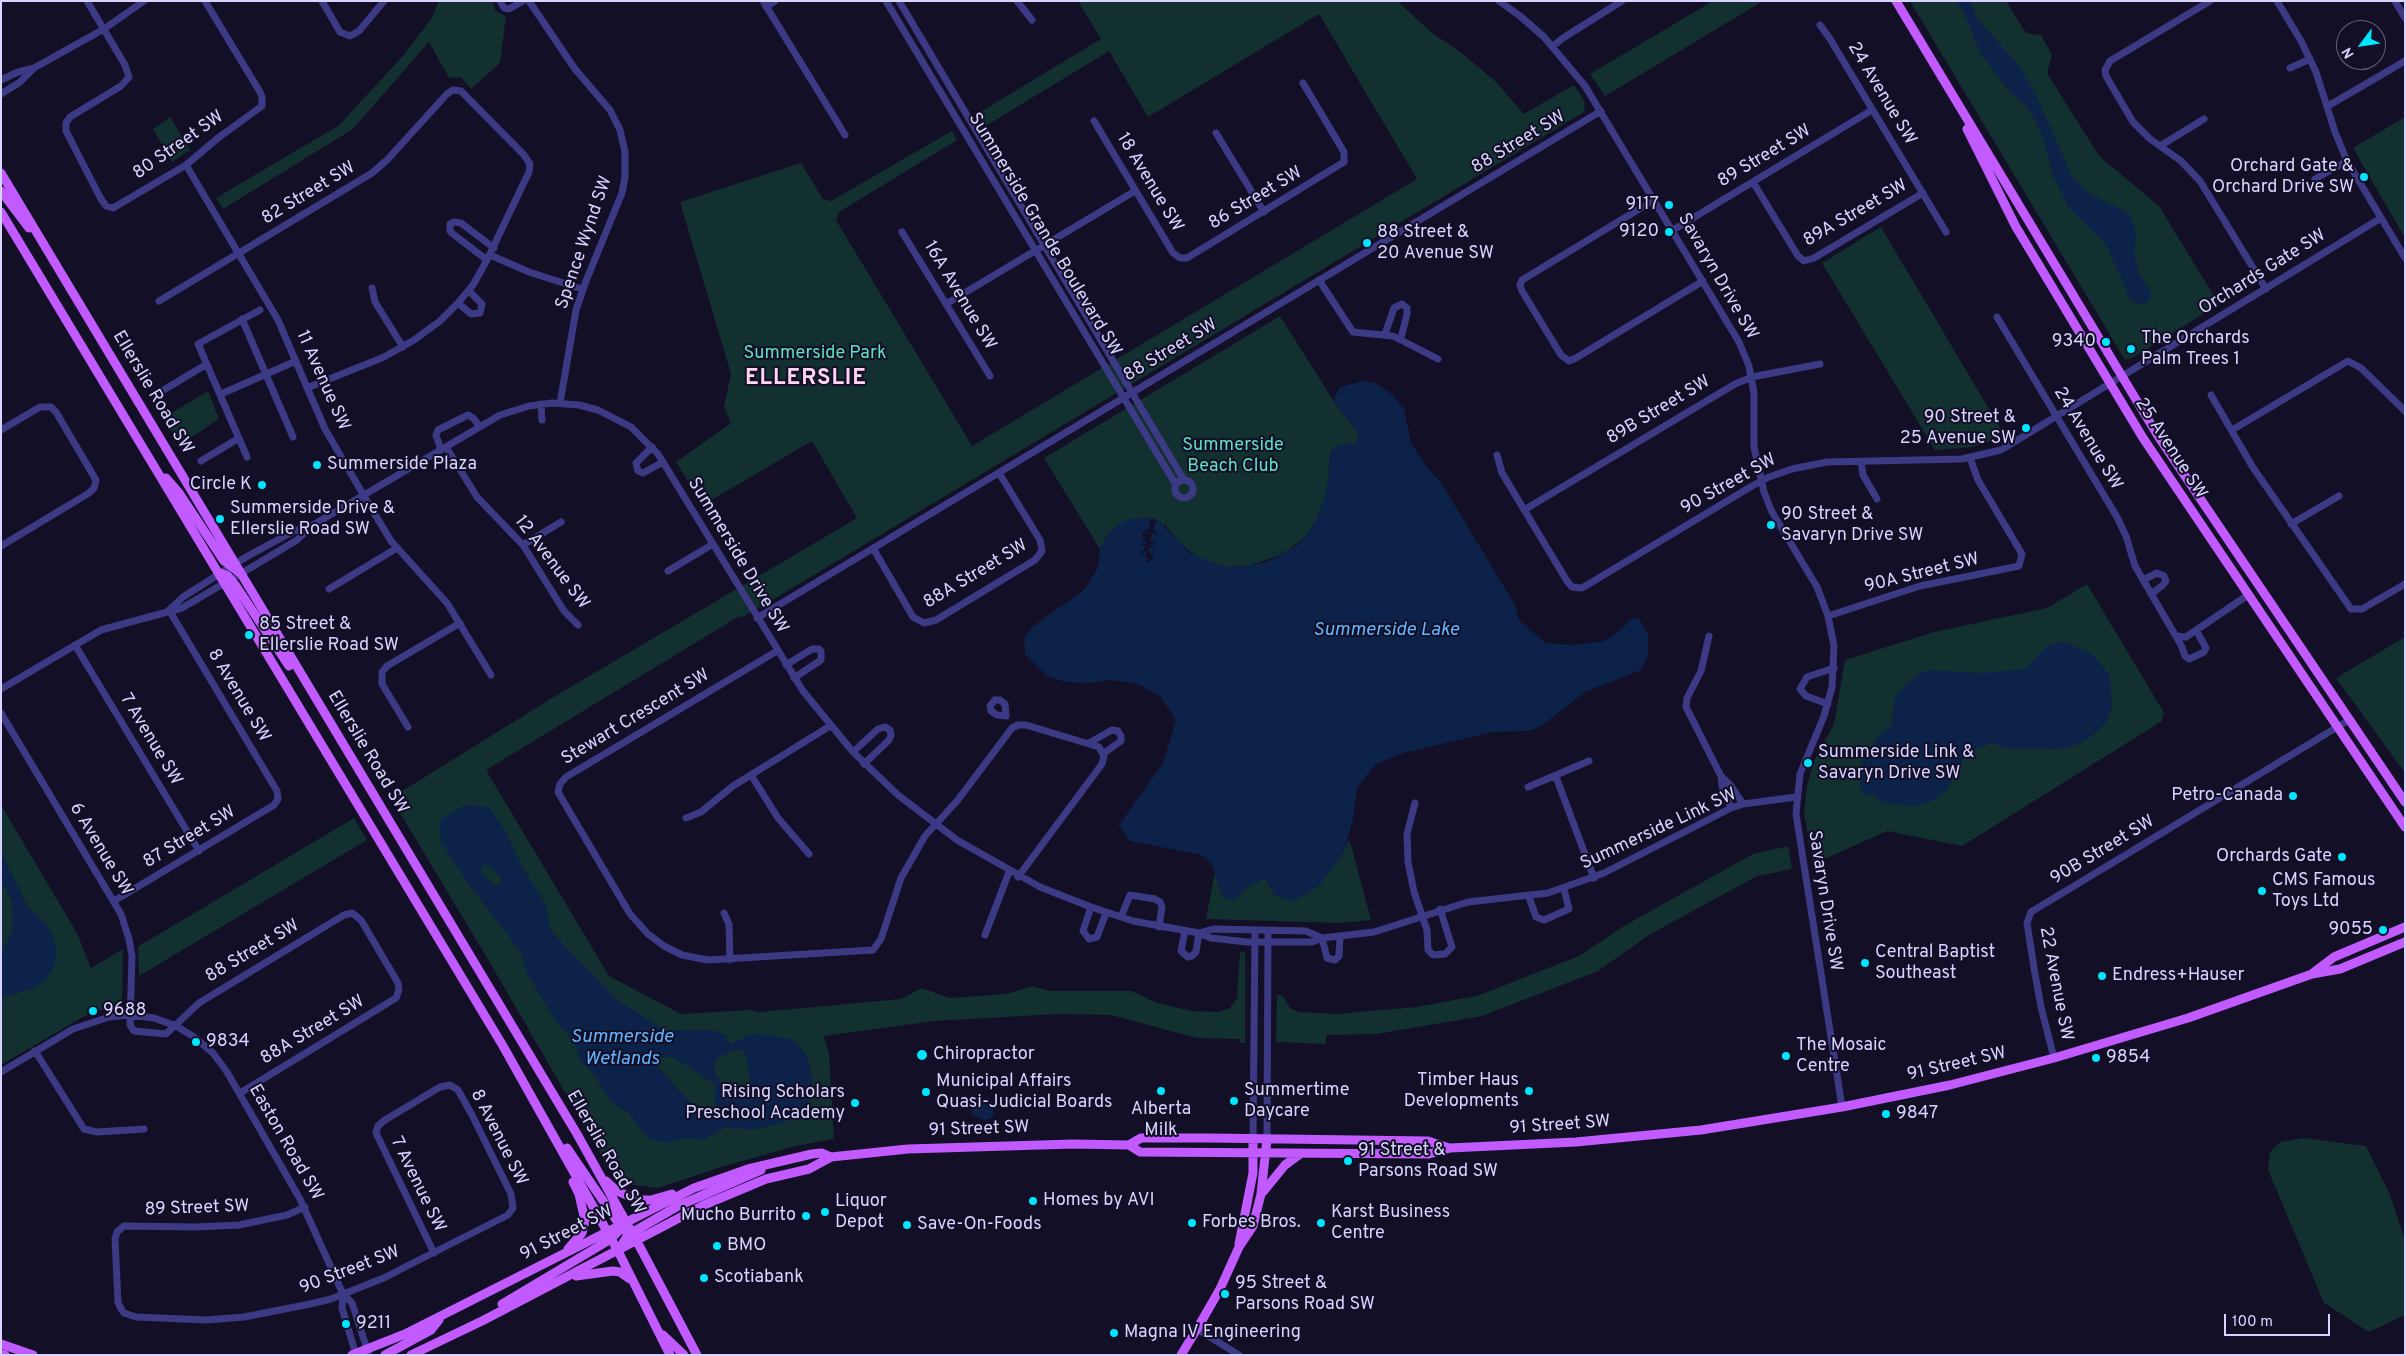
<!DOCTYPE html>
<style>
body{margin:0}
#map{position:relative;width:2406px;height:1356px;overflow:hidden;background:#130f26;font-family:Overpass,sans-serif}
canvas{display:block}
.frame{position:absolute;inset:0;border:2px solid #d9d4ff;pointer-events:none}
.north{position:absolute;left:2336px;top:20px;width:50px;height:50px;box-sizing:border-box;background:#130f26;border:1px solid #625e7d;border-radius:50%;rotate:239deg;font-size:14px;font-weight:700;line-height:20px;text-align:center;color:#d9d4ff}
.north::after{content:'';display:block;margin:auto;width:18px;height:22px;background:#00e5ff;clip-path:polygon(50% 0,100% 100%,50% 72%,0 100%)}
.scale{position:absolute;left:2224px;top:1314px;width:106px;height:22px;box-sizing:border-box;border:2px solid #d9d4ff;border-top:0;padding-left:6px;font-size:15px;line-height:18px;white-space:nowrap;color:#d9d4ff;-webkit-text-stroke:4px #130f26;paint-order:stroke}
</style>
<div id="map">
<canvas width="2406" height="1356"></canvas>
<div class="frame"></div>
<div class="north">N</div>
<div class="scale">100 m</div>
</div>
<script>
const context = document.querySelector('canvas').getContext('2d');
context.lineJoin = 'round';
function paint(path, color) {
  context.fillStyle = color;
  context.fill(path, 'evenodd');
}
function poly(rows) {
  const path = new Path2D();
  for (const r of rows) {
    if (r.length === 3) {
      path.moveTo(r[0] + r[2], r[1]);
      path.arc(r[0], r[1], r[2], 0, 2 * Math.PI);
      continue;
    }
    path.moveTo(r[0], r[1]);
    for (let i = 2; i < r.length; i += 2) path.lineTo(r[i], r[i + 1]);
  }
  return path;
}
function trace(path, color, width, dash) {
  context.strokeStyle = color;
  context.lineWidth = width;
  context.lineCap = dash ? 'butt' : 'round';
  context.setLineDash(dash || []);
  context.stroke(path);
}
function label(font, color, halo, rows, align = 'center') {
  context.font = font + ' Overpass,sans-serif';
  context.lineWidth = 4;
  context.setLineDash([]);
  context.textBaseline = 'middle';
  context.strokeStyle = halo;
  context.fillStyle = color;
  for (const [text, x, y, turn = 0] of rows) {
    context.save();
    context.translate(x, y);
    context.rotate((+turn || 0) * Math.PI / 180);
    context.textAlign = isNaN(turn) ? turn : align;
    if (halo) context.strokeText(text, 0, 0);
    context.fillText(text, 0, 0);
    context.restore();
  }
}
paint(poly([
 [439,1,493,1,495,11,506,16,500,63,471,89,461,77,449,78,429,42,353,129,223,209,216,198,338,126,402,57,431,19],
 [1078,1,1397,1,1431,32,1463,54,1496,82,1524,114,1574,85,1585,102,1584,112,764,605,741,618,742,616,738,617,486,770,609,976,681,1014,751,1010,760,1012,901,999,922,988,949,998,1007,994,1032,986,1050,991,1132,991,1157,1003,1191,1011,1218,1012,1230,1008,1237,998,1240,951,1245,953,1245,1043,1240,1043,1240,1039,1197,1038,1111,1015,1058,1014,934,1021,824,1036,829,1054,834,1139,796,1146,721,1167,658,1188,633,1185,609,1168,486,956,391,798,557,695,857,518,812,441,703,505,676,462,731,423,724,407,731,374,680,202,801,163,823,199,831,201,952,131,957,140,839,212,836,220,972,446,1417,179,1319,14,1148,117,1109,51,984,127,977,114,1101,39],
 [1713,1,1763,1,1605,96,1590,74],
 [1910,1,2006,1,2026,33,2041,35,2052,55,2047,73,2099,156,2159,206,2219,304,2134,357,2125,360],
 [170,117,190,150,172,162,153,129],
 [2405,117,2405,238,2353,148],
 [1881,227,2005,436,1972,447,1935,450,1822,263],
 [1280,316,1335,403,1358,433,1357,442,1330,455,1329,476,1324,501,1316,521,1306,536,1285,553,1249,566,1226,567,1201,560,1182,545,1165,525,1108,534,1100,549,1044,458],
 [208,391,219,419,180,445,163,418],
 [2087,584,2164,713,2162,721,1962,846,1887,831,1813,864,1804,813,1807,786,1814,761,1834,724,1845,660,1934,632,2047,608],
 [2405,637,2405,773,2336,678],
 [1,805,77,933,91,968,123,949,122,1002,117,1006,88,1014,1,1065],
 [354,818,367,840,139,976,138,950,139,946],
 [1348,840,1351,845,1371,920,1341,923,1206,919,1215,872,1223,898,1234,900,1249,886,1265,878,1275,895,1344,852],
 [1788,846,1792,869,1757,876,1649,935,1598,971,1482,1016,1376,1034,1326,1035,1326,1044,1276,1042,1277,995,1282,995,1291,1009,1299,1012,1336,1014,1416,1007,1477,996,1579,956,1624,926,1753,854],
 [2304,1138,2366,1146,2390,1195,2405,1240,2405,1315,2369,1332,2324,1303,2268,1170,2270,1152,2280,1142]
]), '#12302f');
paint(poly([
 [1956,1,1971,1,1976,17,2021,68,2038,99,2072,177,2090,194,2129,213,2137,237,2134,248,2135,257,2139,273,2151,292,2149,301,2143,304,2134,302,2129,297,2106,244,2069,208,2054,178,2043,139,2033,116,2026,106,2008,90,1981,54,1965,15],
 [1363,381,1375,383,1388,391,1404,408,1411,443,1426,466,1442,484,1515,605,1519,620,1545,643,1576,645,1604,641,1617,633,1633,618,1638,618,1648,633,1648,656,1641,670,1585,692,1540,727,1528,731,1493,732,1403,753,1376,764,1357,788,1353,819,1344,852,1319,886,1292,902,1275,895,1265,878,1249,886,1234,900,1223,898,1215,872,1211,863,1202,855,1130,841,1119,825,1163,763,1176,720,1160,696,1138,684,1111,680,1088,683,1067,682,1047,676,1025,654,1024,639,1032,627,1085,589,1098,567,1100,549,1108,534,1117,525,1129,519,1151,517,1159,521,1191,554,1226,567,1249,566,1269,561,1296,546,1306,536,1316,521,1324,501,1329,476,1331,450,1336,446,1348,443,1353,444,1357,442,1358,433,1335,403,1335,396,1340,387],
 [2063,641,2092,654,2110,675,2112,707,2106,723,2091,737,2072,747,2057,749,2005,748,1992,743,1976,749,1963,759,1947,790,1933,800,1915,806,1884,803,1875,796,1864,794,1860,786,1862,762,1878,736,1891,726,1895,696,1914,678,1926,670,1983,673,2025,669,2047,646],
 [466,805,489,807,505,831,522,866,545,903,551,931,617,1000,658,1026,662,1032,671,1030,714,1030,728,1036,726,1040,731,1044,747,1036,755,1034,787,1038,796,1042,806,1055,810,1066,813,1090,805,1110,794,1119,762,1128,751,1130,726,1127,703,1140,685,1138,668,1143,647,1138,629,1113,612,1103,591,1071,584,1065,579,1058,575,1041,558,1025,527,974,520,951,467,882,441,842,439,826,442,818],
 [485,864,499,874,502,880,499,884,493,885,482,873,481,868],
 [737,1049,743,1051,746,1057,751,1082,747,1087,731,1085,725,1087,715,1075,714,1064,719,1057],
 [672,1057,711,1081,716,1088,714,1100,717,1108,712,1112,703,1108,698,1111,658,1067,659,1058],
 [1,852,28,907,44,922,54,937,57,952,54,967,45,980,35,988,1,998,1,951,13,932,12,901,1,881],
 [979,1098,985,1102,991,1100,994,1115,992,1118,985,1120,972,1115,972,1101]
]), '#0c2248');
paint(poly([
 [1151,519,1156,520,1153,531,1157,532,1157,534,1152,533,1150,541,1155,542,1154,544,1149,544,1154,546,1153,548,1149,547,1148,549,1154,558,1146,563,1145,561,1149,558,1143,557,1147,554,1145,552,1141,554,1140,552,1144,550,1145,546,1141,545,1146,544,1146,541,1142,540,1142,538,1146,537,1142,536,1143,533,1148,534,1148,532,1144,531,1145,529,1149,530]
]), '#130f26');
trace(poly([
 [87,1,125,65,129,77,121,86,70,117,66,123,66,131,101,199,106,206,113,208,186,165,218,138,262,106,262,97,260,92,205,1],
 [322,1,340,32,350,36,359,31,384,1],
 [500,1,504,8,509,9,523,1],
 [529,1,575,69,610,110,620,130,625,152,625,177,622,193,586,281,576,310,560,403],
 [763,1,845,135],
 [886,1,1176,485],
 [899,1,1184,480],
 [1017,1,1032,20],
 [1499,1,1520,16,1544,37,1585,86,1739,342,1749,366,1754,393,1754,447,1764,492,1772,512,1817,587,1828,616,1834,646,1832,687,1824,716,1800,774,1796,814,1842,1107],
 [2210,1,2110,61,2105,70,2106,76,2133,122,2150,139,2181,161,2200,181,2266,289],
 [2277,1,2301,41,2316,72,2335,132,2347,161,2405,258],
 [2395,1,2405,18],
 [766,7,775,1],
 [1820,25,1830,39,1946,232],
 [1553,46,1563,38,1622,1],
 [2290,68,2310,59],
 [1,80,18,72,34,68],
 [1,94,20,82,34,68,104,29,144,1],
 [2328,106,2405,61],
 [1094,121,1173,253,1180,258,1187,258,1344,162,1344,152,1303,83],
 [1216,133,1264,212],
 [2160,146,2204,119],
 [186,165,278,320,325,429,364,496,391,541,447,603,491,675],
 [2315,179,2347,161],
 [1753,182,1798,256,1804,261,1814,258,1923,193],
 [1654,200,1522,280,1520,285,1522,291,1561,355,1569,361,1576,358,1703,281],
 [1673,230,1872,110],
 [902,232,990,376],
 [490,255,529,272,582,289],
 [487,260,453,234,450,231,450,224,454,222,461,223,494,248],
 [1319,280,1353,332,1393,336,1438,359],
 [372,288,375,302,403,347],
 [159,301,372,173,387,160,447,94,453,90,461,91,524,155,530,164,529,172,487,260,473,285,458,303,440,321,414,340,384,357,307,388],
 [458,303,471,314,480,313,482,304,469,291],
 [946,304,1135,191],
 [1997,317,2117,517,2126,536,2135,566,2181,645,2185,656,2189,659,2204,652,2206,648,2196,630],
 [242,319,293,437],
 [1385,334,1394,308,1402,304,1407,308,1407,314,1401,338],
 [162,391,207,364],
 [221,394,296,361],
 [2211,395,2252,466,2351,609,2362,609,2405,584],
 [541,404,542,420],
 [1,430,40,407,51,407,56,412,96,480,94,488,89,493,1,546],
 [2232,430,2348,361,2361,368,2405,411],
 [446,447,477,497,523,545,564,611,578,625],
 [652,447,636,463,638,471,643,473,663,462],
 [441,450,436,435,438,430,468,415,473,418,480,427],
 [1497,455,1502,473,1567,581,1572,587,1582,588,1752,486,1769,477,1792,469,1827,462,1962,459,2001,450,2381,218],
 [247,457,198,344,260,310],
 [201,461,239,438],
 [1861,461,1863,475,1877,499],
 [1184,489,9],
 [1524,510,1735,384,1752,377,1820,364],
 [2291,524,2339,496],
 [523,545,561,522],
 [873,548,913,617,924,623,936,620,1035,560,1042,551,1040,540,999,473],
 [668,571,713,544],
 [237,576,297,540,313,525,500,415,529,406,552,403,579,405,598,410,631,427,658,454,803,691,853,752,898,795,957,840,1040,887,1091,907,1133,921,1199,933,1211,938,1247,942,1312,942,1322,938,1374,932,1468,902,1548,893,1604,873,1731,808,1743,804,1796,797],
 [2143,580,2157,573,2164,576,2166,581,2163,585,2151,594],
 [329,589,397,548],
 [169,610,183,597,246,557,294,531,313,525],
 [1828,616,1920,586,2019,566,2022,554,1978,480,1970,458],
 [757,618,1601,111],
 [1709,636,1701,671,1687,698,1686,707,1721,776,1731,786,1743,804],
 [2176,636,2186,637,2248,595],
 [75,645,199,851],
 [777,651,566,777,560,784,558,792,562,799,630,914,648,934,664,946,682,955,708,960,873,950,881,939,901,878,925,836,957,801,1012,728,1018,725,1026,725,1099,747,1104,756,1102,764,1018,877],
 [786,665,812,649,819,649,821,651,821,660,794,678],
 [1,689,101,630,182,608,228,581],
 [995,700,1000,700,1005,704,1006,716,997,715,991,711,990,706,995,700],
 [1828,704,1806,696,1800,689,1807,677,1834,668],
 [1,713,121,914,129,939,132,956,130,1025,134,1031,166,1034,199,1003,344,915,352,913,361,920,398,983,399,990,396,998,240,1093],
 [408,727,382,684,382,672,387,666,460,623],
 [1089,743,1112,730,1118,731,1121,736,1121,741,1104,753],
 [853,752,878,729,885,727,890,730,891,735,889,740,864,764],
 [751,775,778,818,809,854],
 [1721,776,1722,786,1731,808],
 [1556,777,1594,878],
 [1528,787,1589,761],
 [1415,803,1407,834,1408,862,1414,892,1427,930,1428,950,1433,955,1445,954,1452,947,1440,909],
 [686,818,701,812,733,786,830,726],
 [1529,897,1536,917,1544,920,1569,909,1564,889],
 [114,901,274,805,278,799,277,791,169,610],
 [1091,907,1083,931,1089,939,1097,937,1106,913],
 [724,913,729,924,730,960],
 [1121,917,1130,895,1155,899,1160,902,1162,907,1159,927],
 [1185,931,1181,951,1188,957,1192,956,1196,952,1199,933],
 [1199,933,1213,929,1306,931,1322,938],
 [985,935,1009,872],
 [1322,938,1327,958,1335,960,1339,956,1340,937],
 [35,1051,84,1129,97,1132,144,1129],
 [2054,1058,2041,1007,2034,968,2027,923,2031,912,2349,720],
 [1,1072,73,1029,109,1017,130,1015,154,1018,176,1026,194,1037,213,1053,227,1072,300,1199,343,1294,352,1303,369,1355],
 [1253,1139,1255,931],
 [1267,1139,1268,931],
 [305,1207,287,1215,239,1225,195,1227,124,1226,117,1232,115,1239,118,1302,121,1309,124,1313,136,1317,206,1320,244,1317,310,1304,331,1299,386,1277,407,1266,508,1215,513,1208,511,1194,472,1115,458,1090,450,1085,440,1087,385,1120,378,1126,376,1133,434,1253],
 [343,1294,342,1308,356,1355],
 [1197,1329,1239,1355]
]), '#3d3a85', 7);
trace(poly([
 [1896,1,2158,436,2405,802],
 [1967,129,2016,227,2143,438,2405,827],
 [1,173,577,1134,641,1249,697,1355],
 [1,191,29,228],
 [1,212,503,1046,618,1251,670,1355],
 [166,478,179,493,224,561,240,573],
 [220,573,228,576,236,586,289,666],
 [2314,972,2334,957,2405,927],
 [1129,1145,1141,1138,1209,1138,1428,1141,1449,1148],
 [567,1148,623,1230],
 [606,1181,617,1191,637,1200,651,1200,672,1194],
 [1263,1192,1285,1165,1300,1154],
 [1239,1244,1253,1173,1253,1139],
 [568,1249,582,1233,585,1221,579,1194,573,1182],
 [618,1251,628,1235,678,1206,761,1170],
 [576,1276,613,1271,620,1272,630,1279],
 [502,1304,611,1239,625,1224],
 [663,1335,684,1355],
 [1,1344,33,1355],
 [1,1354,5,1355],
 [352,1355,405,1334,694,1188,748,1169,812,1154,822,1153,831,1157,908,1149,1073,1144,1129,1145,1140,1152,1429,1154,1450,1148,1576,1142,1701,1130,1842,1107,1950,1085,2054,1058,2188,1018,2312,974,2340,969,2405,942],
 [385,1355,431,1330,439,1320],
 [411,1355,482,1321,704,1205,766,1179,809,1169,831,1157],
 [1181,1355,1197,1329,1220,1289,1239,1247,1253,1226,1261,1194,1267,1139]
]), '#c25bff', 9);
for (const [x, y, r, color] of [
 [2364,177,5,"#00e5ff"],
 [1669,205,5,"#00e5ff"],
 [1669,232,5,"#00e5ff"],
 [1367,243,5,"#00e5ff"],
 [2106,342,5,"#00e5ff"],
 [2131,349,5,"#00e5ff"],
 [2026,428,5,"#00e5ff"],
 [317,465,5,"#00e5ff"],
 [262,485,5,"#00e5ff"],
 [220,519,5,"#00e5ff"],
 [1771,525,5,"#00e5ff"],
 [249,635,5,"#00e5ff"],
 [1808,763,5,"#00e5ff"],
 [2293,796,5,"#00e5ff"],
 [2342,857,5,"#00e5ff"],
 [2262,891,5,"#00e5ff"],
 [2383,930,5,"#00e5ff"],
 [1865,963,5,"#00e5ff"],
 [2102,976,5,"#00e5ff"],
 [93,1011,5,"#00e5ff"],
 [196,1042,5,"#00e5ff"],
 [922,1055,6,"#00e5ff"],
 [1786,1056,5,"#00e5ff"],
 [2096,1058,5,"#00e5ff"],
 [1161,1091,5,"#00e5ff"],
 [1529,1091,5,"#00e5ff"],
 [926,1092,5,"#00e5ff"],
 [1234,1101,5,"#00e5ff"],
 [855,1103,5,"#00e5ff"],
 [1886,1114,5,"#00e5ff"],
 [1348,1161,5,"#00e5ff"],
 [1033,1201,5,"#00e5ff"],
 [825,1212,5,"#00e5ff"],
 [806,1216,5,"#00e5ff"],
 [1192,1223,5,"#00e5ff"],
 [1321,1223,5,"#00e5ff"],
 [907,1225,5,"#00e5ff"],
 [717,1246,5,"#00e5ff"],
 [704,1278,5,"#00e5ff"],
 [1225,1294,5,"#00e5ff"],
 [346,1324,5,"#00e5ff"],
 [1114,1333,5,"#00e5ff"]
]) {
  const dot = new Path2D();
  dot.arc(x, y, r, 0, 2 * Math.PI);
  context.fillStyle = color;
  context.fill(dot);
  trace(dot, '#130f26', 2);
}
label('18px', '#d9d4ff', '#130f26', [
 ["24 Avenue SW",1881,94,59],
 ["88 Street SW",1519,143,-31],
 ["80 Street SW",179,146,-35],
 ["89 Street SW",1765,157,-31],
 ["18 Avenue SW",1149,183,59],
 ["82 Street SW",309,194,-31],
 ["86 Street SW",1256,199,-31],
 ["89A Street SW",1856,214,-30],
 ["Summerside Grande Boulevard SW",1044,235,59],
 ["Spence Wynd SW",585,243,-71],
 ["Orchards Gate SW",2263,273,-32],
 ["Savaryn Drive SW",1717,277,60],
 ["16A Avenue SW",959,296,59],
 ["88 Street SW",1171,351,-31],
 ["11 Avenue SW",322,381,66],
 ["Ellerslie Road SW",152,393,59],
 ["89B Street SW",1659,411,-31],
 ["24 Avenue SW",2087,439,59],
 ["25 Avenue SW",2170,449,57],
 ["90 Street SW",1729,485,-29],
 ["Summerside Drive SW",737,556,59],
 ["12 Avenue SW",551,563,53],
 ["90A Street SW",1922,574,-14],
 ["88A Street SW",976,575,-31],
 ["8 Avenue SW",238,696,59],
 ["Stewart Crescent SW",636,718,-31],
 ["7 Avenue SW",150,740,59],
 ["Ellerslie Road SW",367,753,59],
 ["Summerside Link SW",1659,830,-25],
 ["87 Street SW",190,838,-31],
 ["6 Avenue SW",100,850,59],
 ["90B Street SW",2103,851,-31],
 ["Savaryn Drive SW",1824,901,81],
 ["88 Street SW",253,952,-31],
 ["22 Avenue SW",2055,984,79],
 ["88A Street SW",313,1031,-31],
 ["91 Street SW",1957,1065,-13],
 ["91 Street SW",1560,1126,-4],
 ["91 Street SW",979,1130,-2],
 ["8 Avenue SW",498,1138,63],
 ["Easton Road SW",285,1143,60],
 ["Ellerslie Road SW",605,1153,60],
 ["7 Avenue SW",417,1185,64],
 ["89 Street SW",197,1209,-2],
 ["91 Street SW",567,1234,-27],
 ["90 Street SW",350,1271,-21]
]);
label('18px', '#d9d4ff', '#130f26', [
 ["Orchard Gate &",2354,167,"right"],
 ["Orchard Drive SW",2354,188,"right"],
 ["9117",1659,205,"right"],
 ["9120",1659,232,"right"],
 ["88 Street &",1377,233],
 ["20 Avenue SW",1377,254],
 ["The Orchards",2141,339],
 ["Palm Trees 1",2141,360],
 ["9340",2096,342,"right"],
 ["90 Street &",2016,418,"right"],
 ["25 Avenue SW",2016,439,"right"],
 ["Summerside Plaza",327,465],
 ["Circle K",252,485,"right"],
 ["Summerside Drive &",230,509],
 ["Ellerslie Road SW",230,530],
 ["90 Street &",1781,515],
 ["Savaryn Drive SW",1781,536],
 ["85 Street &",259,625],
 ["Ellerslie Road SW",259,646],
 ["Summerside Link &",1818,753],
 ["Savaryn Drive SW",1818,774],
 ["Petro-Canada",2283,796,"right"],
 ["Orchards Gate",2332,857,"right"],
 ["CMS Famous",2272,881],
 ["Toys Ltd",2272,902],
 ["9055",2373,930,"right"],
 ["Central Baptist",1875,953],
 ["Southeast",1875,974],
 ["Endress+Hauser",2112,976],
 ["9688",103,1011],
 ["9834",206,1042],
 ["The Mosaic",1796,1046],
 ["Centre",1796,1067],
 ["Chiropractor",933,1055],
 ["9854",2106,1058],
 ["Timber Haus",1519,1081,"right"],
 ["Developments",1519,1102,"right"],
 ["Municipal Affairs",936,1082],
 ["Quasi-Judicial Boards",936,1103],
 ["Summertime",1244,1091],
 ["Daycare",1244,1112],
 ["Rising Scholars",845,1093,"right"],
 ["Preschool Academy",845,1114,"right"],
 ["Alberta",1161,1110,"center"],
 ["Milk",1161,1131,"center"],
 ["9847",1896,1114],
 ["91 Street &",1358,1151],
 ["Parsons Road SW",1358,1172],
 ["Homes by AVI",1043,1201],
 ["Liquor",835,1202],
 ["Depot",835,1223],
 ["Karst Business",1331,1213],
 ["Centre",1331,1234],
 ["Mucho Burrito",796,1216,"right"],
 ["Forbes Bros.",1202,1223],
 ["Save-On-Foods",917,1225],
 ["BMO",727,1246],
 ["Scotiabank",714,1278],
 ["95 Street &",1235,1284],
 ["Parsons Road SW",1235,1305],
 ["9211",356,1324],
 ["Magna IV Engineering",1124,1333]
], 'left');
label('18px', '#5fe0c0', '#130f26', [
 ["Summerside Park",815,354],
 ["Summerside",1233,446],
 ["Beach Club",1233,467]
]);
label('italic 19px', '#62b6ff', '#130f26', [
 ["Summerside Lake",1386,631],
 ["Summerside",622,1038],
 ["Wetlands",622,1060]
]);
context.letterSpacing = '1px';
label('bold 22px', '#ffd6f0', '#130f26', [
 ["ELLERSLIE",806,380]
]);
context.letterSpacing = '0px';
</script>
